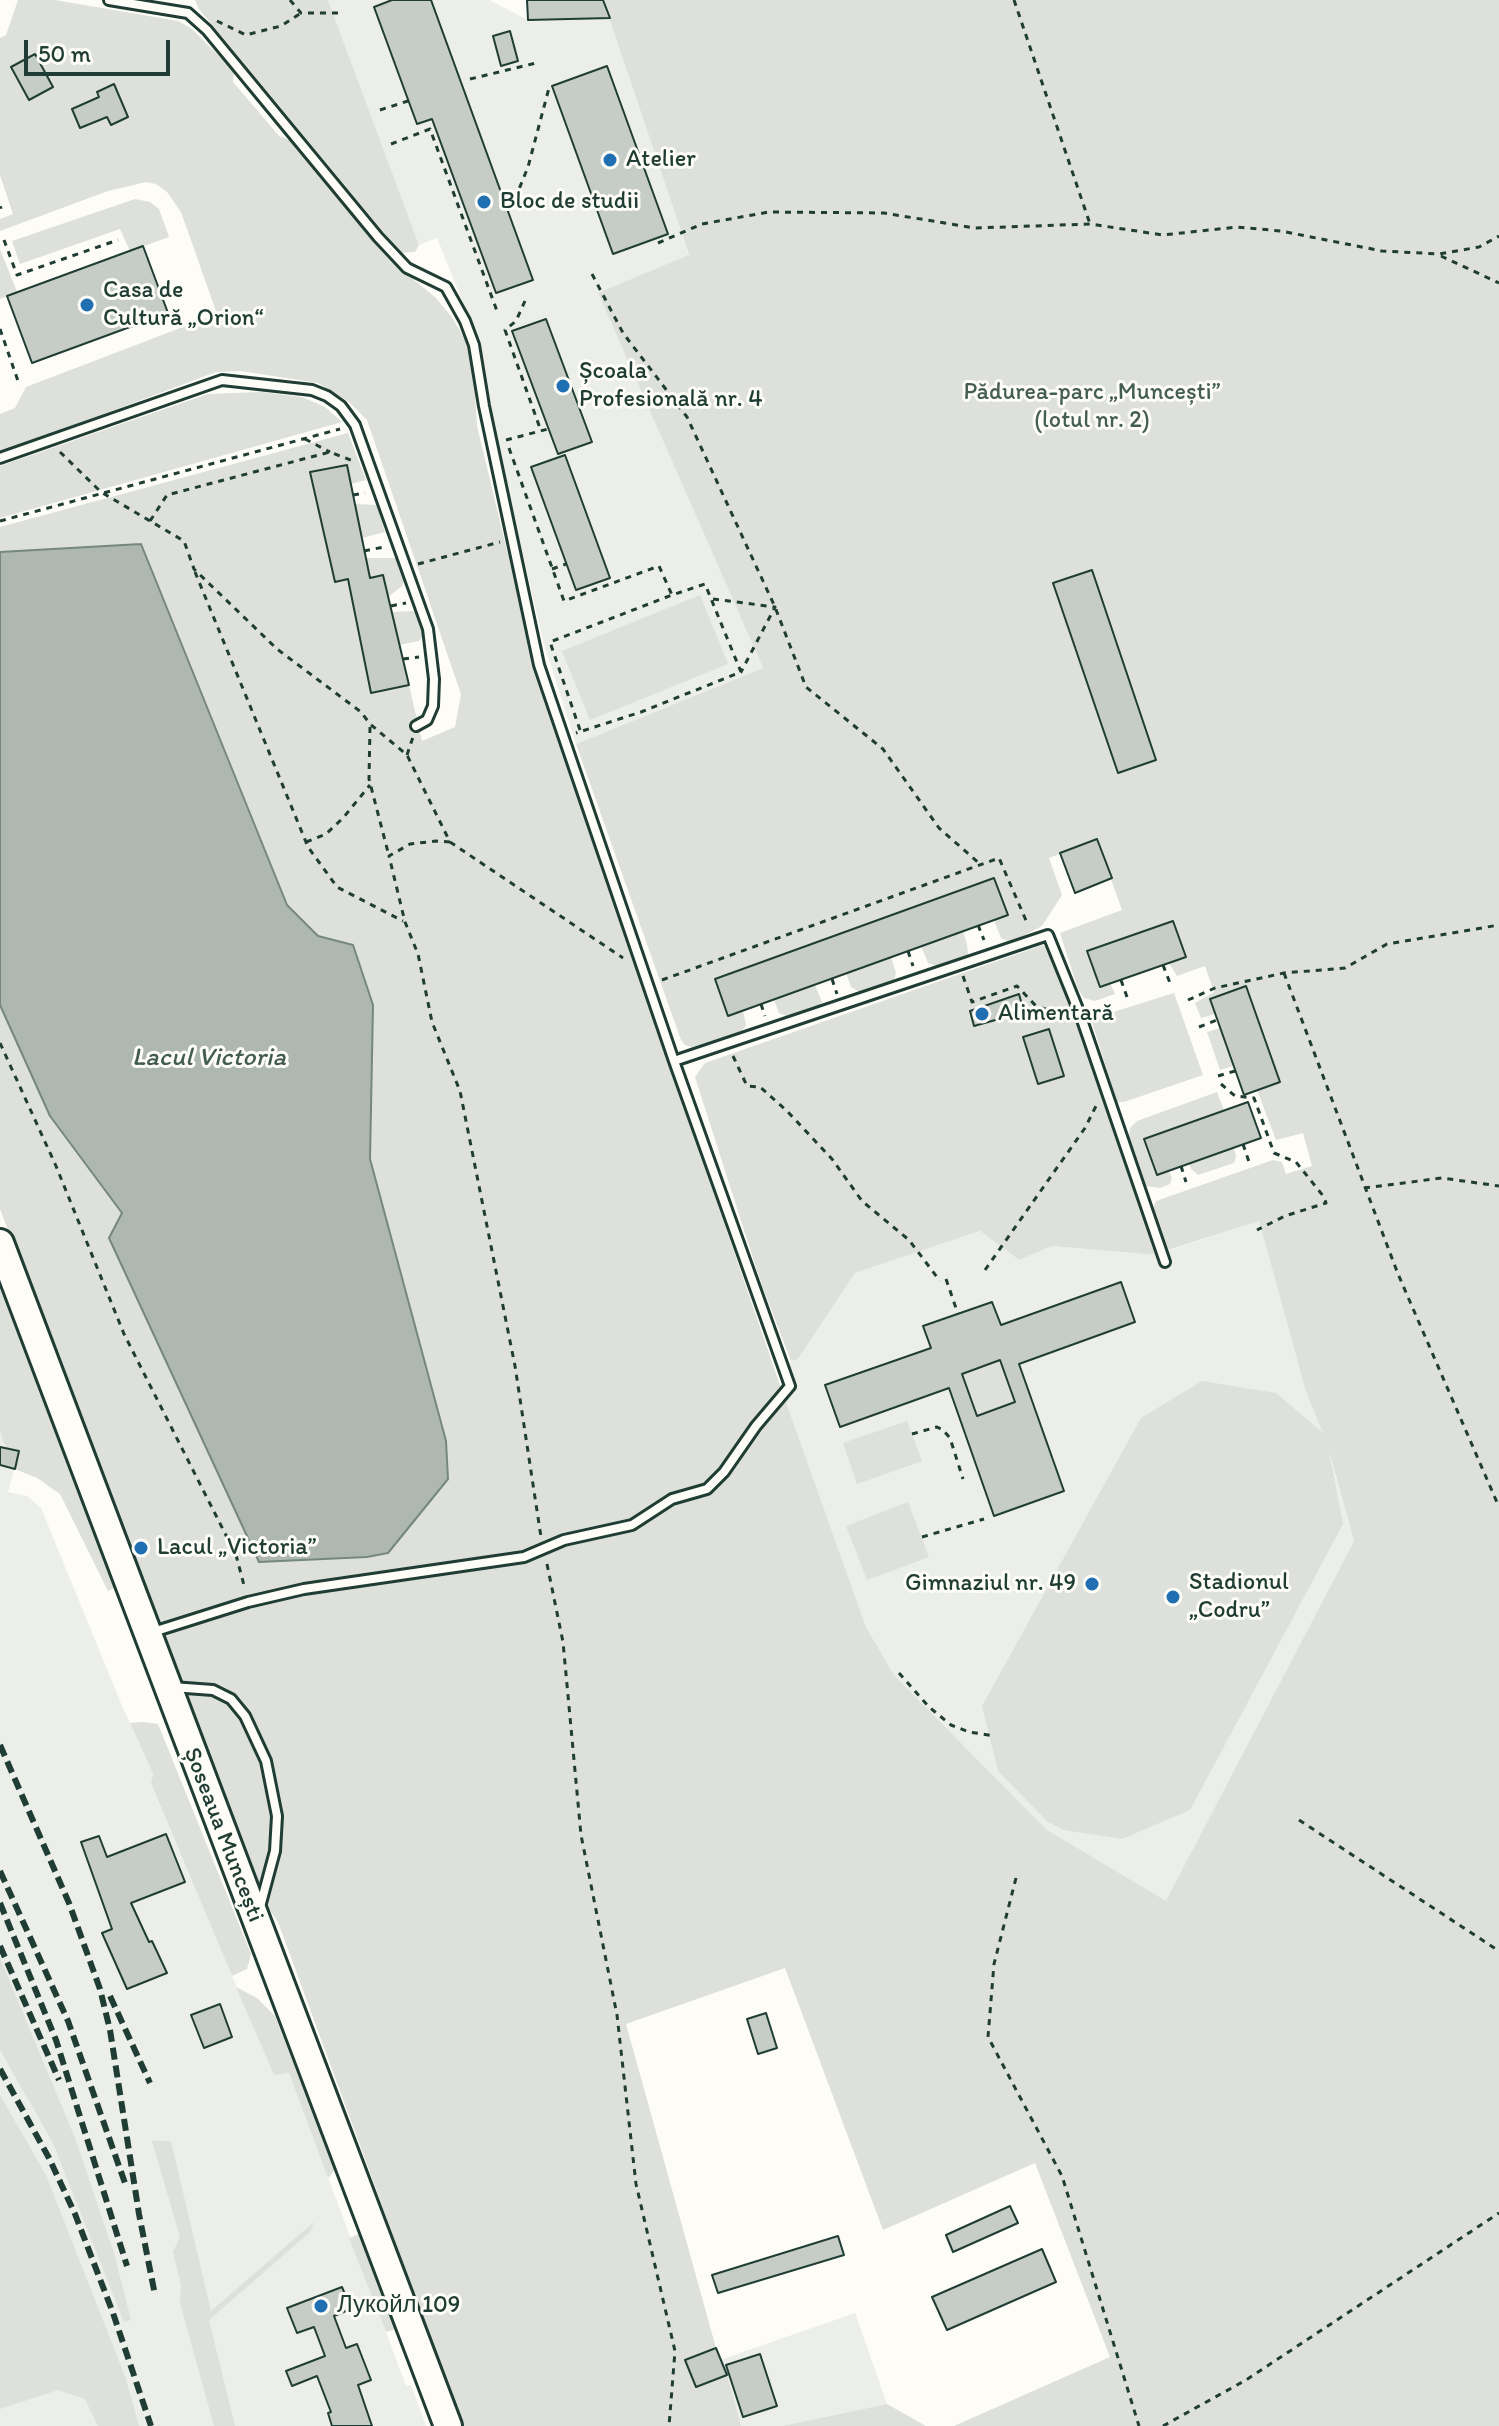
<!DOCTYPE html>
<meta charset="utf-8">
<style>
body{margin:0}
#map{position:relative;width:1499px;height:2426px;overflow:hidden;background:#fdfcf7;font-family:Itim,sans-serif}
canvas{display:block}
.scale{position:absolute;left:24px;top:40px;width:146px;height:36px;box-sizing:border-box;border:4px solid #1f3d34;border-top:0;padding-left:10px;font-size:24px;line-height:28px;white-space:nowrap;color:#1f3d34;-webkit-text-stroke:6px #fdfcf7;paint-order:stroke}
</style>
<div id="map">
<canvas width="1499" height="2426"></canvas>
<div class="scale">50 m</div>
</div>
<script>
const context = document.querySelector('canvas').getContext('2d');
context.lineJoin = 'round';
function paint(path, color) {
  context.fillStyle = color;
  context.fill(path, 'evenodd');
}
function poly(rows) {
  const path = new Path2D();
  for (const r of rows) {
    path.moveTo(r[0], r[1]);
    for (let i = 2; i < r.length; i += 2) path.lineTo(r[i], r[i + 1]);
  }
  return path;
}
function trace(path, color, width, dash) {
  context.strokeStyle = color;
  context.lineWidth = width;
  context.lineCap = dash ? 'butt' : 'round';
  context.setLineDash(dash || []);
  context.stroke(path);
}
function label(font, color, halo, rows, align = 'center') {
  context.font = font + ' Itim,sans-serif';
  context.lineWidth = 6;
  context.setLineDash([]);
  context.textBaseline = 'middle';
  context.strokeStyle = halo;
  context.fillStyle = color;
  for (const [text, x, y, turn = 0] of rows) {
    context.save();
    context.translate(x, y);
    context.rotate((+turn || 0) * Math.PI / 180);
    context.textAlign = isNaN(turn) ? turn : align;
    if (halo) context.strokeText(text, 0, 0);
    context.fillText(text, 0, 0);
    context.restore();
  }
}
paint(poly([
 [328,0,489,0,528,20,527,0,603,0,689,256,598,293,763,668,576,744,544,644,503,470,479,342,437,238,419,245],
 [1259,1221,1306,1392,1324,1435,1354,1541,1166,1902,1047,1830,894,1675,866,1627,780,1385,791,1361,798,1358,855,1273,980,1231,1019,1260,1052,1246,1155,1255],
 [0,1432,6,1448,19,1451,8,1492,27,1496,41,1508,122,1706,153,1774,151,1785,274,2075,289,2073,406,2386,411,2385,426,2426,0,2426],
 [855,2313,887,2404,782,2426,741,2426,720,2360]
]), '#eceee9');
paint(poly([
 [18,0,55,0,178,21,192,29,234,71,233,82,279,136,294,142,396,265,436,298,451,316,466,341,473,364,477,426,517,592,532,667,780,1385,866,1627,894,1675,1047,1830,1166,1901,1354,1541,1329,1451,1343,1524,1190,1810,1122,1839,1064,1830,1048,1822,998,1771,982,1706,1141,1418,1202,1381,1276,1393,1323,1433,1306,1392,1259,1221,1168,1250,1153,1209,1156,1201,1273,1160,1282,1162,1286,1174,1312,1166,1303,1133,1276,1140,1257,1090,1245,986,1210,998,1215,1014,1201,1018,1195,1003,1214,992,1205,966,1177,976,1169,963,1186,956,1172,921,1087,951,1100,987,1110,983,1115,994,1095,1001,1084,998,1078,989,1060,933,1122,910,1097,840,1049,858,1062,895,1042,926,1023,936,1008,941,1001,938,994,920,1007,914,994,878,715,979,728,1016,743,1011,746,1025,741,1032,692,1047,685,1045,681,1040,576,744,763,668,598,293,689,255,603,0,1499,0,1499,2426,954,2426,1110,2357,1035,2163,883,2230,785,1968,626,2024,716,2348,686,2360,727,2375,741,2426,463,2426,278,1922,253,1886,177,1675,0,1209,0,1005,50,1116,122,1213,258,1561,367,1557,388,1553,448,1479,446,1441,370,1159,373,1005,318,936,287,905,141,544,0,552,0,527,348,433,366,480,351,484,346,465,310,472,335,582,348,579,372,693,409,685,422,741,455,727,461,694,367,420,349,402,318,383,241,371,216,372,0,453,0,414,15,408,26,387,217,314,181,212,167,192,156,184,146,182,108,191,0,231,0,219,13,214,0,175,0,38,6,35],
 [195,0,328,0,419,245,415,252,401,253,199,9],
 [135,199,150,202,159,209,169,237,130,251,120,229,20,264,12,241],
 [0,249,17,292,0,299],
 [261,392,302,397,325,407,342,422,0,518,0,466,208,394],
 [355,504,377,505,385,532,362,538],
 [366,558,397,558,405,579,402,586,388,597,383,575,370,578],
 [700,595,728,664,590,720,562,651],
 [415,611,423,636,419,641,399,645,392,612],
 [963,931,967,944,968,954,966,957,939,967,928,963,921,946],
 [1043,945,1050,951,1086,1041,1155,1255,1052,1246,1019,1260,980,1231,855,1273,798,1359,791,1361,761,1283,695,1077,705,1063],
 [891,957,896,973,894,980,889,984,861,993,851,987,846,973],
 [815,985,822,1002,819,1007,790,1018,779,1013,774,1000],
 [1174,993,1203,1075,1124,1102,1117,1102,1091,1019],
 [1220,1028,1233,1066,1220,1070,1207,1032],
 [1217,1092,1224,1110,1144,1139,1157,1175,1169,1171,1172,1178,1170,1184,1160,1188,1146,1186,1129,1139,1130,1128,1137,1121],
 [1234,1148,1236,1157,1234,1163,1198,1175,1191,1169,1189,1164],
 [0,1289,117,1587,108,1591,60,1494,37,1478,15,1469,19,1452,6,1448,0,1432],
 [1000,1360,1015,1402,977,1416,962,1374],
 [907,1421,922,1461,857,1484,843,1443],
 [908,1502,929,1557,867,1580,846,1526],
 [143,1722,158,1724,251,1954,247,1969,232,1976,151,1784,153,1774,130,1723],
 [0,1958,75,2138,114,2253,131,2320,124,2322,52,2141,0,2050],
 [236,1987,257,1998,275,2016,335,2170,328,2178,289,2073,274,2075],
 [0,2095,46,2175,126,2379,139,2426,98,2426,85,2399,58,2390,0,2409],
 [152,2141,171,2141,211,2311,314,2222,310,2232,209,2320,235,2426,214,2426,180,2303,181,2285,173,2252,180,2237],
 [359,2234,396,2329,386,2332,349,2238],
 [887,2404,926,2426,782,2426]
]), '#dde0db');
const water = poly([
 [141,544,287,905,318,936,353,945,373,1005,370,1159,446,1441,448,1479,388,1553,367,1557,259,1562,109,1238,122,1213,50,1116,0,1005,0,552,141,544]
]);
paint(water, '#aeb8b1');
trace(water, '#75877f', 2);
const building = poly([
 [392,0,431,0,533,280,496,293,432,119,417,124,374,7,392,0],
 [527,0,603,0,610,18,528,20,527,0],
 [510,31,518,61,501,66,493,36,510,31],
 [35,54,53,87,29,100,11,67,35,54],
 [607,66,668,234,613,254,552,86,607,66],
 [114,84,128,117,111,125,107,117,80,128,72,109,99,97,97,92,114,84],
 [143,246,168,313,32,363,7,296,143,246],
 [546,319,592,442,558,454,512,331,546,319],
 [565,455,610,578,576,590,531,467,565,455],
 [347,465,370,578,383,575,409,685,371,693,348,579,335,582,310,472,347,465],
 [1092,570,1156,760,1118,773,1053,583,1092,570],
 [1097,839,1112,878,1075,893,1060,853,1097,839],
 [994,878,1008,915,728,1016,715,979,994,878],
 [1173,921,1186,957,1100,987,1087,951,1173,921],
 [1246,986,1280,1082,1244,1095,1210,999,1246,986],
 [1019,994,1024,1012,974,1026,970,1011,1019,994],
 [1049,1029,1064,1076,1038,1084,1023,1037,1049,1029],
 [1248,1102,1261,1138,1157,1175,1144,1139,1248,1102],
 [1121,1282,1135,1322,1019,1364,1064,1491,994,1516,949,1388,840,1427,825,1385,931,1348,923,1326,992,1302,1001,1325,1121,1282],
 [1000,1360,1015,1402,977,1416,962,1374,1000,1360],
 [0,1447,19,1451,15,1469,0,1465,0,1447],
 [166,1834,185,1882,131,1903,149,1942,152,1941,167,1973,127,1989,102,1933,112,1929,81,1842,99,1836,107,1857,166,1834],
 [220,2004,232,2037,204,2048,191,2015,220,2004],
 [766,2013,777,2048,758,2054,747,2019,766,2013],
 [1010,2206,1018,2223,953,2252,946,2235,1010,2206],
 [838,2236,844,2255,718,2293,712,2275,838,2236],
 [1042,2249,1056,2282,947,2330,932,2297,1042,2249],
 [342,2287,351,2309,334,2316,346,2348,357,2344,371,2380,358,2385,372,2426,332,2426,328,2413,331,2412,317,2376,292,2386,286,2371,325,2356,314,2327,297,2333,287,2308,342,2287],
 [716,2348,727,2375,696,2387,685,2360,716,2348],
 [760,2354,777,2406,743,2417,726,2365,760,2354]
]);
paint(building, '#c6cdc7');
trace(building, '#1f3d34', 2);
const service = poly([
 [109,0,188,13,207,30,378,237,407,268,446,287,465,321,474,345,484,406,539,665,674,1061,790,1386,756,1426,724,1472,707,1489,672,1499,632,1525,564,1540,524,1557,304,1589,248,1602,153,1632],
 [0,458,222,380,312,390,327,396,341,406,355,425,428,629,434,679,433,706,427,720,416,726],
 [674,1061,1048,935,1080,1014,1165,1262],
 [172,1687,213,1690,231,1699,245,1716,266,1761,277,1816,275,1851,260,1907]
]);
const primary = poly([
 [0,1243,448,2426]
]);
trace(service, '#1f3d34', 14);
trace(primary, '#1f3d34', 32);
trace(poly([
 [290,0,301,13,344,13],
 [1014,0,1090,224],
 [217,21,246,35,281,26,301,13],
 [470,79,540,62],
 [380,110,408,101],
 [391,144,430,129,497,311],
 [515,199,528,167,549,88],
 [0,208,2,207],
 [4,240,17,275,118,240],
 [658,243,702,224,769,212,884,213,975,228,1090,224,1163,235,1237,227,1281,231,1382,251,1439,254,1479,247,1499,236],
 [1441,256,1499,283],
 [592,274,623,333,687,417,775,607,806,687,883,749,939,828,980,864],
 [525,301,516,321,505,330,541,431],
 [0,329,18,381],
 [305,439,330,452],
 [506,440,548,429],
 [509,448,564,601,659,566,672,595,705,584,741,672,641,712,576,733],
 [60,452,101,492,184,541,194,569,277,649,361,712,370,724,407,755,450,842,623,958],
 [353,495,365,493],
 [0,521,340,429],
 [150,521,167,495,330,452,353,461],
 [364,551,384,547],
 [418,564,500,542],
 [552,569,566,564],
 [195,572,308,847,337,887,403,921],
 [713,599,775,607,741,672],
 [391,606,406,603],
 [403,659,419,657],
 [370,727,369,779,389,856],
 [580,730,550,642,672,595],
 [407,755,413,737],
 [306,842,326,834,343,818,370,785],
 [450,842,436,841,410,844,389,856,405,922,418,954,432,1022,460,1091,515,1366,541,1537],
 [978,925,984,940],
 [908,951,913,966],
 [1163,965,1170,983],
 [1284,973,1398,1274,1499,1507],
 [963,976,972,1002,1017,986,1036,1006,1064,1015],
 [832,979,837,994],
 [662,980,999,858,1028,925],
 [1121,980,1127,997],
 [1188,1000,1215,988,1284,973,1345,968,1387,944,1499,925],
 [761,1004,765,1016],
 [1199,1027,1217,1020],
 [0,1043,56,1166,124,1334,236,1555,245,1589],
 [733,1056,747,1086,760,1087,787,1111,832,1159,862,1201,909,1240,940,1281],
 [1218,1076,1235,1071],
 [1221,1084,1235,1096,1254,1098,1274,1153,1296,1162,1324,1197,1326,1203,1285,1216,1257,1230],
 [1243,1144,1249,1162],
 [1181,1166,1186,1182],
 [1364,1188,1442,1178,1499,1186],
 [985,1270,1085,1128,1097,1104],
 [946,1279,958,1314],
 [912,1434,937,1427,943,1430,950,1438,963,1479],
 [922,1537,984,1519],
 [547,1564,563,1642,581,1835,617,2015,636,2184,675,2351,669,2426],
 [899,1673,929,1707,951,1725,969,1732,995,1736],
 [1299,1820,1499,1951],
 [1016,1878,994,1964,988,2037,1062,2176,1139,2426],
 [1163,2426,1246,2380,1499,2213]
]), '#1f3d34', 3, [6, 6]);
trace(service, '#fdfcf7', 8);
trace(primary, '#fdfcf7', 26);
trace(poly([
 [0,1745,69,1903,100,1989,110,2030,139,2214,155,2295],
 [0,1871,68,2021,126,2186],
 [0,1903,56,2040,127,2266],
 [0,1946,59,2080],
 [110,1996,150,2083],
 [0,2069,49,2158,75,2214,113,2313,151,2426]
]), '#1f3d34', 6, [12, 6]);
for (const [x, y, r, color] of [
 [610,160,8,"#1f6fb2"],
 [484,202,8,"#1f6fb2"],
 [87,305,8,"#1f6fb2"],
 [563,386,8,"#1f6fb2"],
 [982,1014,8,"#1f6fb2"],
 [141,1548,8,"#1f6fb2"],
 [1092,1584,8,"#1f6fb2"],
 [1173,1597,8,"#1f6fb2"],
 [321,2306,8,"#1f6fb2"]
]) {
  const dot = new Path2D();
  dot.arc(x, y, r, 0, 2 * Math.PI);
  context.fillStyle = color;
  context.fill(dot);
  trace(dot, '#fdfcf7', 3);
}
label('24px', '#1f3d34', '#fdfcf7', [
 ["Atelier",626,160],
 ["Bloc de studii",500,202],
 ["Casa de",103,291],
 ["Cultură „Orion“",103,319],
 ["Școala",579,372],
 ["Profesională nr. 4",579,400],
 ["Alimentară",998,1014],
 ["Lacul „Victoria”",157,1548],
 ["Stadionul",1189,1583],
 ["„Codru”",1189,1611],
 ["Gimnaziul nr. 49",1076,1584,"right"],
 ["Лукойл 109",337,2306]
], 'left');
label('24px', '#455e55', '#fdfcf7', [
 ["Pădurea-parc „Muncești”",1092,393],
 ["(lotul nr. 2)",1092,421]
]);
label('24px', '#1f3d34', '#fdfcf7', [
 ["Șoseaua Muncești",223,1835,69]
]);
label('italic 26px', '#435c53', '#fdfcf7', [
 ["Lacul Victoria",209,1058]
]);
</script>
